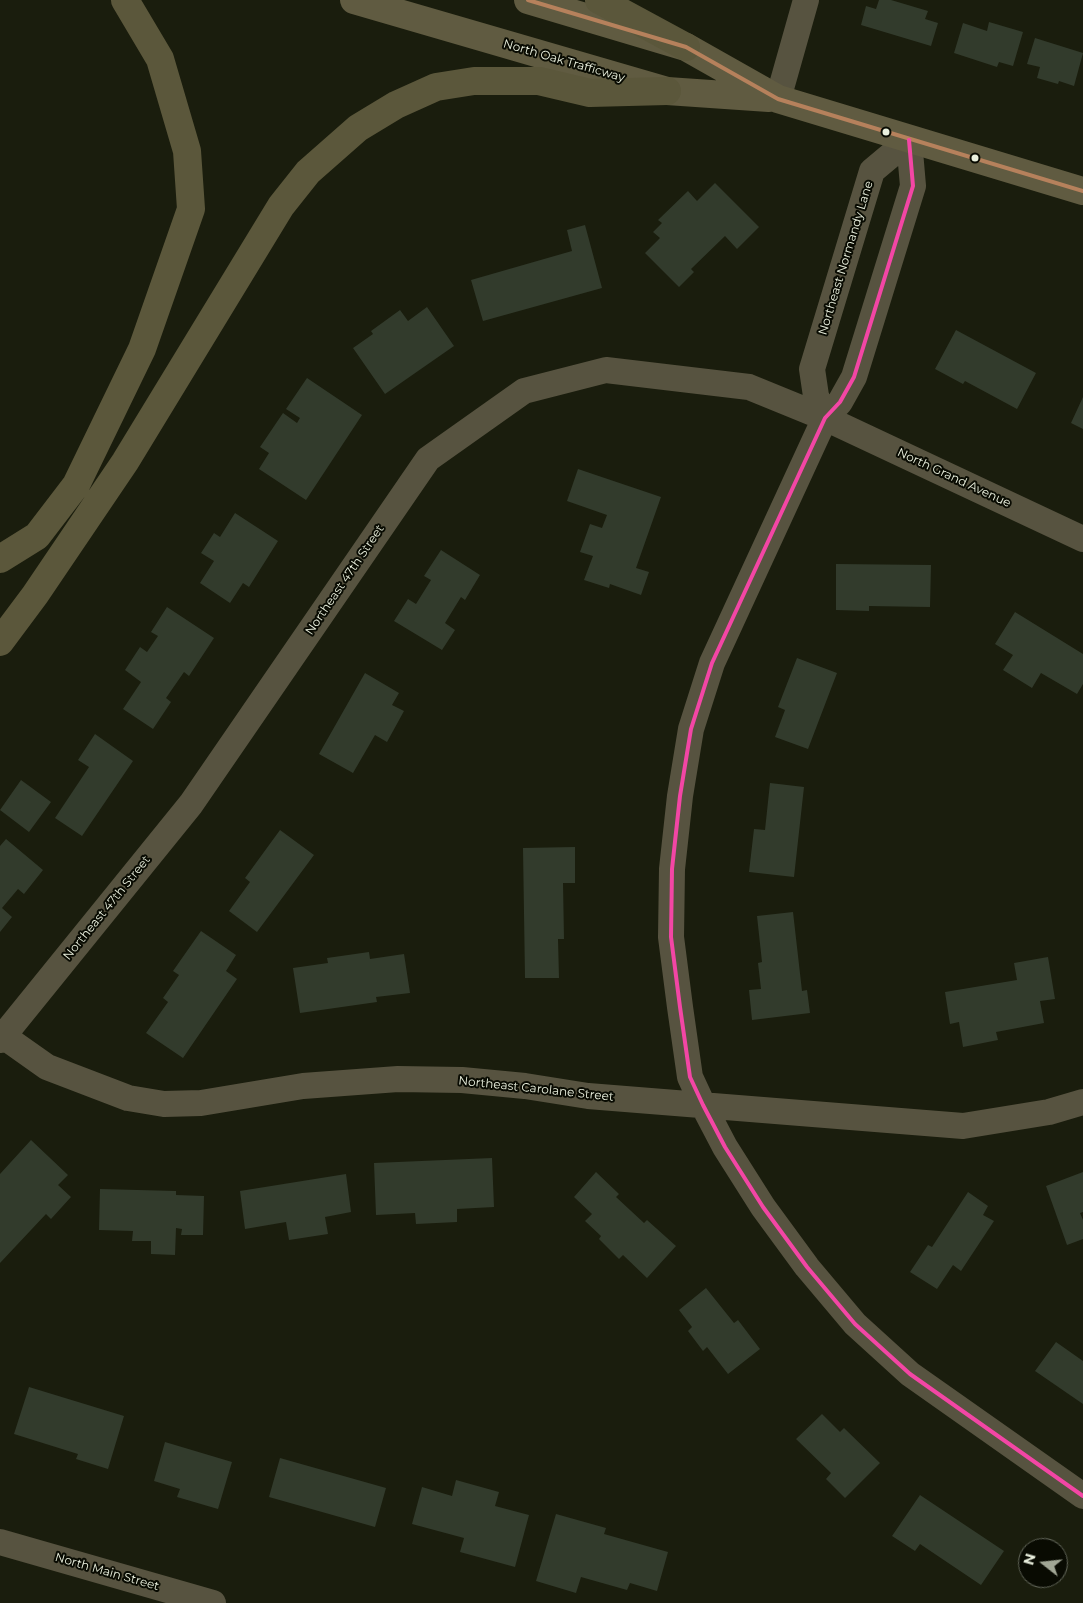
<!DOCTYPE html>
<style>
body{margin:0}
#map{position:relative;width:1083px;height:1603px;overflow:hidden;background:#1a1d0d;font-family:Montserrat,sans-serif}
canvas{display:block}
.north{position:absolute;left:1018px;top:1538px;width:50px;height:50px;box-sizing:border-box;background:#090b02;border:1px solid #63675a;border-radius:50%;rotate:286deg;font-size:14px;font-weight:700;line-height:20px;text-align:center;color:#eaf0de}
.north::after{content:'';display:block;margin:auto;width:18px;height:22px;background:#a1a695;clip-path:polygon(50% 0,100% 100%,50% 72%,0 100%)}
</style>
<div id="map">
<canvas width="1083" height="1603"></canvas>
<div class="north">N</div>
</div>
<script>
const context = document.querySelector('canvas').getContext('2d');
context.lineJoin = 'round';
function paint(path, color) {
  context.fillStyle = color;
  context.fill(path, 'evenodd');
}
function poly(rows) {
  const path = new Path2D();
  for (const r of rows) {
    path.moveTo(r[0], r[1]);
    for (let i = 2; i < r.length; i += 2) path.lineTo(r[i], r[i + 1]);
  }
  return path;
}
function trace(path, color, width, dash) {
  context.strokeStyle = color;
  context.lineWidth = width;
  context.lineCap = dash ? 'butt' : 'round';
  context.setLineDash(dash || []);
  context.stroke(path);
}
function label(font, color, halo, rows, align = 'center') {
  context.font = font + ' Montserrat,sans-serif';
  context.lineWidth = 4;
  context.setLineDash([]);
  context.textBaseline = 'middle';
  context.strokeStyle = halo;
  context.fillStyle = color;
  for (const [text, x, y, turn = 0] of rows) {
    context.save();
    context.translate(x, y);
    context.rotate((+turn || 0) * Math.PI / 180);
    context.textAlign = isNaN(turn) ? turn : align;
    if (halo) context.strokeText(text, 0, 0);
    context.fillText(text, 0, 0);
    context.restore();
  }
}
paint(poly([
 [879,0,891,0,928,11,925,19,938,23,931,46,861,25,866,6,876,9],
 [989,22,1023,32,1013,66,999,62,997,67,954,53,963,23,987,31],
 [1035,38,1083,53,1074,86,1059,81,1058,84,1037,78,1040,67,1027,64],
 [715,183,759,227,737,249,725,236,691,269,694,272,679,287,645,253,660,238,653,232,662,223,658,220,688,191,697,201],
 [585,225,602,288,483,321,471,280,572,251,567,230],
 [427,307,454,346,385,394,353,348,373,334,371,331,400,310,408,321],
 [956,330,1036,373,1017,409,965,381,963,384,935,369],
 [307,378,362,415,306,500,259,469,269,453,260,447,283,413,297,423,300,418,286,409],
 [1083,397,1083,429,1071,423],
 [578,469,661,497,636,568,649,572,641,595,610,584,609,588,584,580,593,556,580,552,590,524,602,528,607,515,567,501],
 [235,513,278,541,249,587,243,583,230,603,200,583,214,561,201,553,214,533,220,537],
 [441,550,480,575,465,600,461,597,445,623,455,630,442,650,394,621,408,599,416,604,431,580,424,576],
 [836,564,931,565,930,607,869,606,869,611,836,610],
 [167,607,214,638,189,676,184,672,166,698,171,702,153,729,123,709,141,682,125,670,140,647,147,652,158,636,151,632],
 [1015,612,1083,654,1083,684,1077,694,1041,673,1032,688,1003,670,1013,655,995,644],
 [797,658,837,673,808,749,775,737,785,710,778,707],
 [365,673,399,693,392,705,404,711,387,742,375,735,353,773,319,754],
 [95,734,133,761,82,836,55,818,89,767,78,760],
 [21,780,51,802,29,832,0,810],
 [770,783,804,787,794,877,749,872,754,829,765,830],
 [280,830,314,855,257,932,229,911,250,882,245,878],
 [6,839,43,870,24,894,18,889,2,908,12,917,0,932,0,846],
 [575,847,575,883,563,883,564,939,558,939,559,978,525,978,523,848],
 [793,912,802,991,807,990,810,1013,752,1020,749,990,761,989,758,963,762,962,757,916],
 [201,931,236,955,226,971,237,979,183,1058,146,1033,168,1002,163,998,179,975,173,971],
 [369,952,370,959,404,954,410,993,376,997,377,1002,300,1013,293,968,328,963,327,958],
 [1048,957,1055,999,1040,1001,1044,1023,996,1032,998,1040,963,1047,959,1022,950,1024,945,992,1017,980,1014,963],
 [31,1140,68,1175,58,1185,71,1197,51,1219,46,1214,0,1263,0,1174],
 [492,1158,494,1207,457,1209,457,1222,416,1224,415,1213,376,1215,374,1163],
 [596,1172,619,1194,616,1197,644,1223,647,1220,676,1246,647,1278,623,1255,619,1259,599,1239,601,1236,585,1221,592,1214,574,1197],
 [1083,1172,1083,1212,1080,1213,1083,1220,1083,1239,1067,1245,1046,1186],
 [346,1174,351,1212,325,1217,328,1234,289,1240,286,1222,245,1229,240,1191],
 [100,1189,176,1191,176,1195,204,1196,203,1235,181,1235,182,1229,176,1228,175,1255,151,1254,151,1241,132,1241,133,1231,99,1230],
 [968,1192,988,1206,983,1215,994,1221,961,1271,953,1265,937,1289,910,1272,928,1245,932,1247],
 [706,1288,734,1323,738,1320,760,1349,728,1374,707,1347,703,1351,688,1331,692,1327,679,1310],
 [1056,1342,1083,1361,1083,1404,1035,1371],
 [29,1387,124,1416,108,1469,76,1459,78,1454,14,1434],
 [822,1414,840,1432,844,1428,880,1463,845,1498,826,1479,831,1473,796,1439],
 [165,1442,232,1462,218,1509,177,1497,180,1489,154,1481],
 [280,1458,386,1488,375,1527,269,1497],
 [456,1480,499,1492,495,1506,529,1515,515,1567,460,1552,464,1538,412,1524,422,1487,452,1496],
 [920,1495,1004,1551,981,1585,920,1544,915,1551,892,1536],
 [556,1514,606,1528,604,1534,668,1552,657,1591,630,1583,627,1590,581,1577,576,1593,536,1581]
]), '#323b2c');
trace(poly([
 [778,99,806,0],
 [909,140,913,186,854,377,840,402,825,418,712,663,691,729,680,796,672,869,671,937,680,1007,690,1077,703,1105,725,1147,763,1207,807,1267,855,1324,910,1374,1083,1496],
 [825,418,816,396,812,369,872,171,909,140],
 [3,1036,47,1067,128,1098,164,1104,201,1103,303,1086,398,1079,462,1080,525,1086,588,1096,963,1126,1049,1112,1083,1102],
 [0,1040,191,804,428,459,524,391,606,370,749,387,825,418,1083,539],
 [0,1542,213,1603]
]), '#575340', 26);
trace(poly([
 [354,0,667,91,769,98],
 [528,0,686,47,778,99,1083,191]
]), '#605b41', 28);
trace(poly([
 [599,0,686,47],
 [0,559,37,536,76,485,142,349,191,209,187,151,160,59,125,0],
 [0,642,35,595,125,462,281,206,308,172,358,128,396,105,436,87,474,81,539,81,590,93,667,91]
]), '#5b573b', 28);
trace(poly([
 [528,0,686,47,778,99,1083,191]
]), '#b6815c', 4);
trace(poly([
 [909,140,913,186,854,377,840,402,825,418,712,663,691,729,680,796,672,869,671,937,680,1007,690,1077,703,1105,725,1147,763,1207,807,1267,855,1324,910,1374,1083,1496]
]), '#f346a5', 4);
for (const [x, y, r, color] of [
 [886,132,4.5,"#eaf0de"],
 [975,158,4.5,"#eaf0de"]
]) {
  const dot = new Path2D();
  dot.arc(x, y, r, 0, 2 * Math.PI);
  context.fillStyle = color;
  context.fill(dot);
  trace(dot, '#090b02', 2);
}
label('12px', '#eaf0de', '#090b02', [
 ["North Oak Trafficway",564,61,16],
 ["Northeast Normandy Lane",846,258,-73],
 ["North Grand Avenue",954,478,25],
 ["Northeast 47th Street",345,580,-56],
 ["Northeast 47th Street",107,908,-51],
 ["Northeast Carolane Street",536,1089,6],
 ["North Main Street",107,1572,16]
]);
</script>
